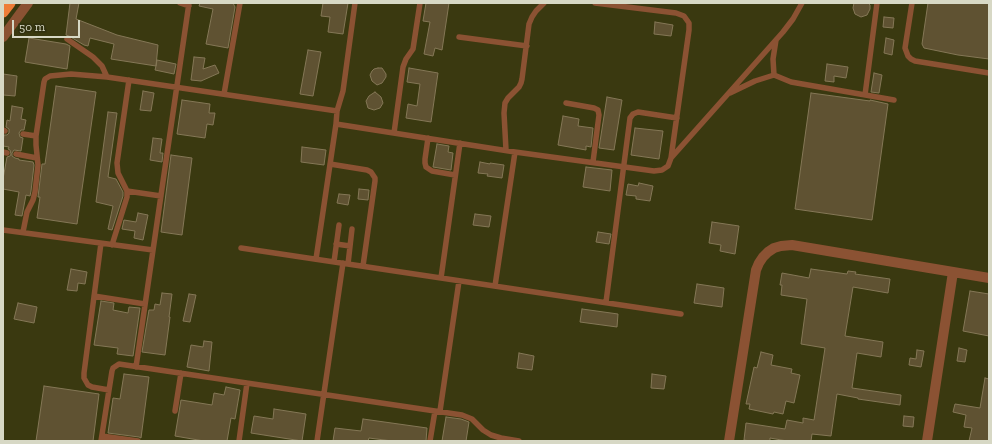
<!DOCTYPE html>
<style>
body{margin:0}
#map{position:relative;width:992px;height:444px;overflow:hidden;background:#30300f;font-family:"Zilla Slab",serif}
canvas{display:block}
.frame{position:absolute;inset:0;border:4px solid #d7d8c5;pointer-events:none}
.scale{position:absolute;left:12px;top:20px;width:68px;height:18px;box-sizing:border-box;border:2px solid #d7d8c5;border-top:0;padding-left:5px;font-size:12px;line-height:14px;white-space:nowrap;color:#d7d8c5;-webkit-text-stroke:3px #30300f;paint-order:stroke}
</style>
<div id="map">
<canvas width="992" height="444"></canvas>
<div class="frame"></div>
<div class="scale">50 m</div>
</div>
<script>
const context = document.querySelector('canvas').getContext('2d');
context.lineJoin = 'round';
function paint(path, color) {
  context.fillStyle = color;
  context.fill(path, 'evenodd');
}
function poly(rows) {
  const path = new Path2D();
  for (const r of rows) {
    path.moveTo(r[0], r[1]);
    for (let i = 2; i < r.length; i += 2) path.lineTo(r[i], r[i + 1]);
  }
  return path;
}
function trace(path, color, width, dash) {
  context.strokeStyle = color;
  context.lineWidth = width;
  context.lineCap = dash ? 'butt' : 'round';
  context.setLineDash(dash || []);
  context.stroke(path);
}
paint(poly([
 [3,3,989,3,989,441,3,441]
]), '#3a3910');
const building = poly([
 [70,3,79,3,76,19,117,35,158,45,156,66,157,60,176,64,174,74,155,70,156,66,111,59,114,44,90,38,88,46,84,45,69,36,66,35,70,3],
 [200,3,233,3,235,7,228,48,206,44,213,9,199,6,200,3],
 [323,3,348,3,343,34,328,32,330,17,321,16,323,3],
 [426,3,449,3,442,50,435,48,433,56,424,54,430,22,423,21,426,3],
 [854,3,868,3,870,5,870,9,867,15,861,17,855,14,853,8,854,3],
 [928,3,989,3,989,59,958,55,924,48,922,44,928,3],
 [884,17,894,18,893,28,883,27,884,17],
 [655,22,673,25,671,36,654,34,655,22],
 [29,38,66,44,70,46,67,69,25,62,29,38],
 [886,38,894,40,892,55,884,53,886,38],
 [308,50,321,52,313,96,300,94,308,50],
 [194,57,205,58,203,69,215,65,219,73,201,81,191,80,194,57],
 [827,64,848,67,846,78,834,76,834,82,825,81,827,64],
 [378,68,382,68,386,74,386,77,382,83,377,85,372,81,370,75,372,71,374,69,378,68],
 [409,68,438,73,431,122,406,118,408,104,417,106,420,84,407,82,409,68],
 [874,73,882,75,879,93,871,92,874,73],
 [3,74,17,76,15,96,3,95,3,74],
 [56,86,96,92,77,224,37,218,40,197,38,197,42,164,45,164,56,86],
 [143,91,154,93,151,111,140,110,143,91],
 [375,92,381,97,383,103,380,108,374,110,368,108,366,101,369,96,375,92],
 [811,93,870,101,870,100,888,104,872,220,795,209,811,93],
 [607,97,622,100,614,150,599,148,607,97],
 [182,100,210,104,209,113,215,113,213,125,207,124,205,138,177,134,182,100],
 [12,106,23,108,21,119,26,120,24,130,21,130,19,133,20,137,23,138,21,151,14,150,12,153,12,156,15,158,19,159,19,160,33,162,34,165,31,191,30,196,26,195,22,216,15,215,19,192,3,189,3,179,7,157,10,156,11,154,10,150,8,149,9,147,3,146,3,142,4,135,7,135,9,133,9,129,6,127,7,120,10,121,12,106],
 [108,112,117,113,108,177,116,179,123,192,123,196,112,230,108,229,113,206,96,202,108,112],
 [563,116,579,119,578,126,593,128,591,147,586,146,586,150,558,145,563,116],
 [635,128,663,131,659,159,631,155,635,128],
 [153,138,162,139,160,153,163,153,162,162,150,160,153,138],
 [437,144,449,146,448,152,453,153,451,170,433,167,437,144],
 [302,147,326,150,324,165,301,162,302,147],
 [171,155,192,158,182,235,161,232,171,155],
 [480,162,490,164,490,163,504,165,502,178,487,176,488,174,478,173,480,162],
 [586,167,612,170,610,191,583,187,586,167],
 [639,183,653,186,650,201,636,199,636,196,626,195,628,184,638,186,639,183],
 [359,189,369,190,368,200,358,199,359,189],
 [339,194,350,195,348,205,337,203,339,194],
 [138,213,148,215,143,240,134,238,135,231,122,229,124,220,136,222,138,213],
 [475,214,491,216,489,227,473,225,475,214],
 [712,222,739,226,735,254,720,251,721,245,709,243,712,222],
 [598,232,611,234,609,244,596,242,598,232],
 [71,269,87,272,85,284,78,283,77,291,67,290,71,269],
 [811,269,847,274,848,271,856,272,855,274,890,279,888,293,853,287,845,336,883,342,881,357,857,353,852,388,901,395,900,405,858,399,858,398,837,394,831,436,812,434,811,441,787,441,770,438,770,441,750,441,744,440,746,423,785,429,787,420,803,423,803,418,814,420,825,348,801,344,807,299,781,295,782,285,780,285,782,273,809,278,811,269],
 [697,284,724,288,722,307,694,303,697,284],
 [970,291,989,294,989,336,963,331,970,291],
 [162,293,172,294,169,317,170,317,165,355,142,352,149,310,154,310,155,304,160,305,162,293],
 [189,294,196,295,190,322,183,321,189,294],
 [101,301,114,303,113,310,128,313,129,307,140,308,133,356,117,354,118,348,94,345,101,301],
 [18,303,37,307,34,323,14,319,18,303],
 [582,309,618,314,617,327,580,322,582,309],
 [204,341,212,342,209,371,187,367,191,345,203,347,204,341],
 [959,348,967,350,965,362,957,361,959,348],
 [917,350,924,351,921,367,909,365,910,358,916,359,917,350],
 [761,352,773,355,771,365,792,369,791,373,800,375,794,403,786,401,783,414,774,412,773,414,749,409,750,404,746,404,754,367,757,368,761,352],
 [519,353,534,356,532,370,517,368,519,353],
 [124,374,149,377,141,438,139,437,108,433,113,398,120,399,124,374],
 [652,374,666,376,664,389,651,388,652,374],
 [985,378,989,379,989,441,969,441,972,428,964,427,966,415,953,412,955,404,980,408,985,378],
 [44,386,99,394,93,441,36,441,44,386],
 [226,387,240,390,235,419,231,418,227,441,204,441,175,436,181,400,212,405,214,393,224,395,226,387],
 [274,409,306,414,302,441,251,433,254,416,273,419,274,409],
 [904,416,914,417,913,427,903,426,904,416],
 [446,417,461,419,469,422,466,441,442,441,446,417],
 [363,419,427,428,426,441,392,441,369,438,368,441,333,441,335,428,361,431,363,419]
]);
paint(building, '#5f5232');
trace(building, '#847756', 1);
trace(poly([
 [180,3,189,6],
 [912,3,905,48,908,56,911,59,915,61,989,73],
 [459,37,527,46],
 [67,39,93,57,102,66,107,77],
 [774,75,773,59,776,40],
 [730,93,755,81,774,75,791,82,894,100],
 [224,94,240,3],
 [865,95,877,3],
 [566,103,594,108,598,110,599,115,593,162],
 [336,124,515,152,654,171,662,170,668,166,671,158,689,30,689,23,684,16,676,13,595,3],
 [3,130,5,131],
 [394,133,403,67,406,59,413,49,420,3],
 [23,134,36,136],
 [428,138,425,159,425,163,426,167,432,171,455,175],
 [506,150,504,113,505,103,508,98,519,87,521,83,522,79,529,24,532,17,536,11,544,3],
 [3,152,7,153],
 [16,154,37,158],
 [671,158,783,32,793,19,802,3],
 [330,164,367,170,371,172,375,178,375,181,363,266],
 [127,191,161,196],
 [3,230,153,250],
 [23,232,27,212,33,200,35,192,38,165,36,145,36,136,44,82,45,79,50,76,71,74,107,77,337,111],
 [101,243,84,373,84,378,88,385,92,387,109,390],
 [336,244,350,246],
 [112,245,127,197,127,191,118,173,117,163,129,80],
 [241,248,681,314],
 [316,259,336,124,337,111,343,91,355,3],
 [334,262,339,225],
 [348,264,352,229],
 [441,278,460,143],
 [495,286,515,152],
 [94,296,145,304],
 [606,302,630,118,633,114,638,112,677,118],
 [136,367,189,3],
 [175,411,181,373],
 [440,411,459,281],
 [102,436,138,441],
 [101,441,112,371,113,368,119,364,462,415,472,419,483,430,491,435,501,438,519,441],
 [239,441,247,383],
 [317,441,343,263],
 [430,441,435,411]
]), '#8b5233', 5.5);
trace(poly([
 [3,37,28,3],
 [729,441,756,270,759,263,763,257,768,252,774,248,781,246,792,245,989,278],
 [927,441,953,272]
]), '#8b5233', 10);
trace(poly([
 [3,12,10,3]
]), '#ee7d38', 11);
</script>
